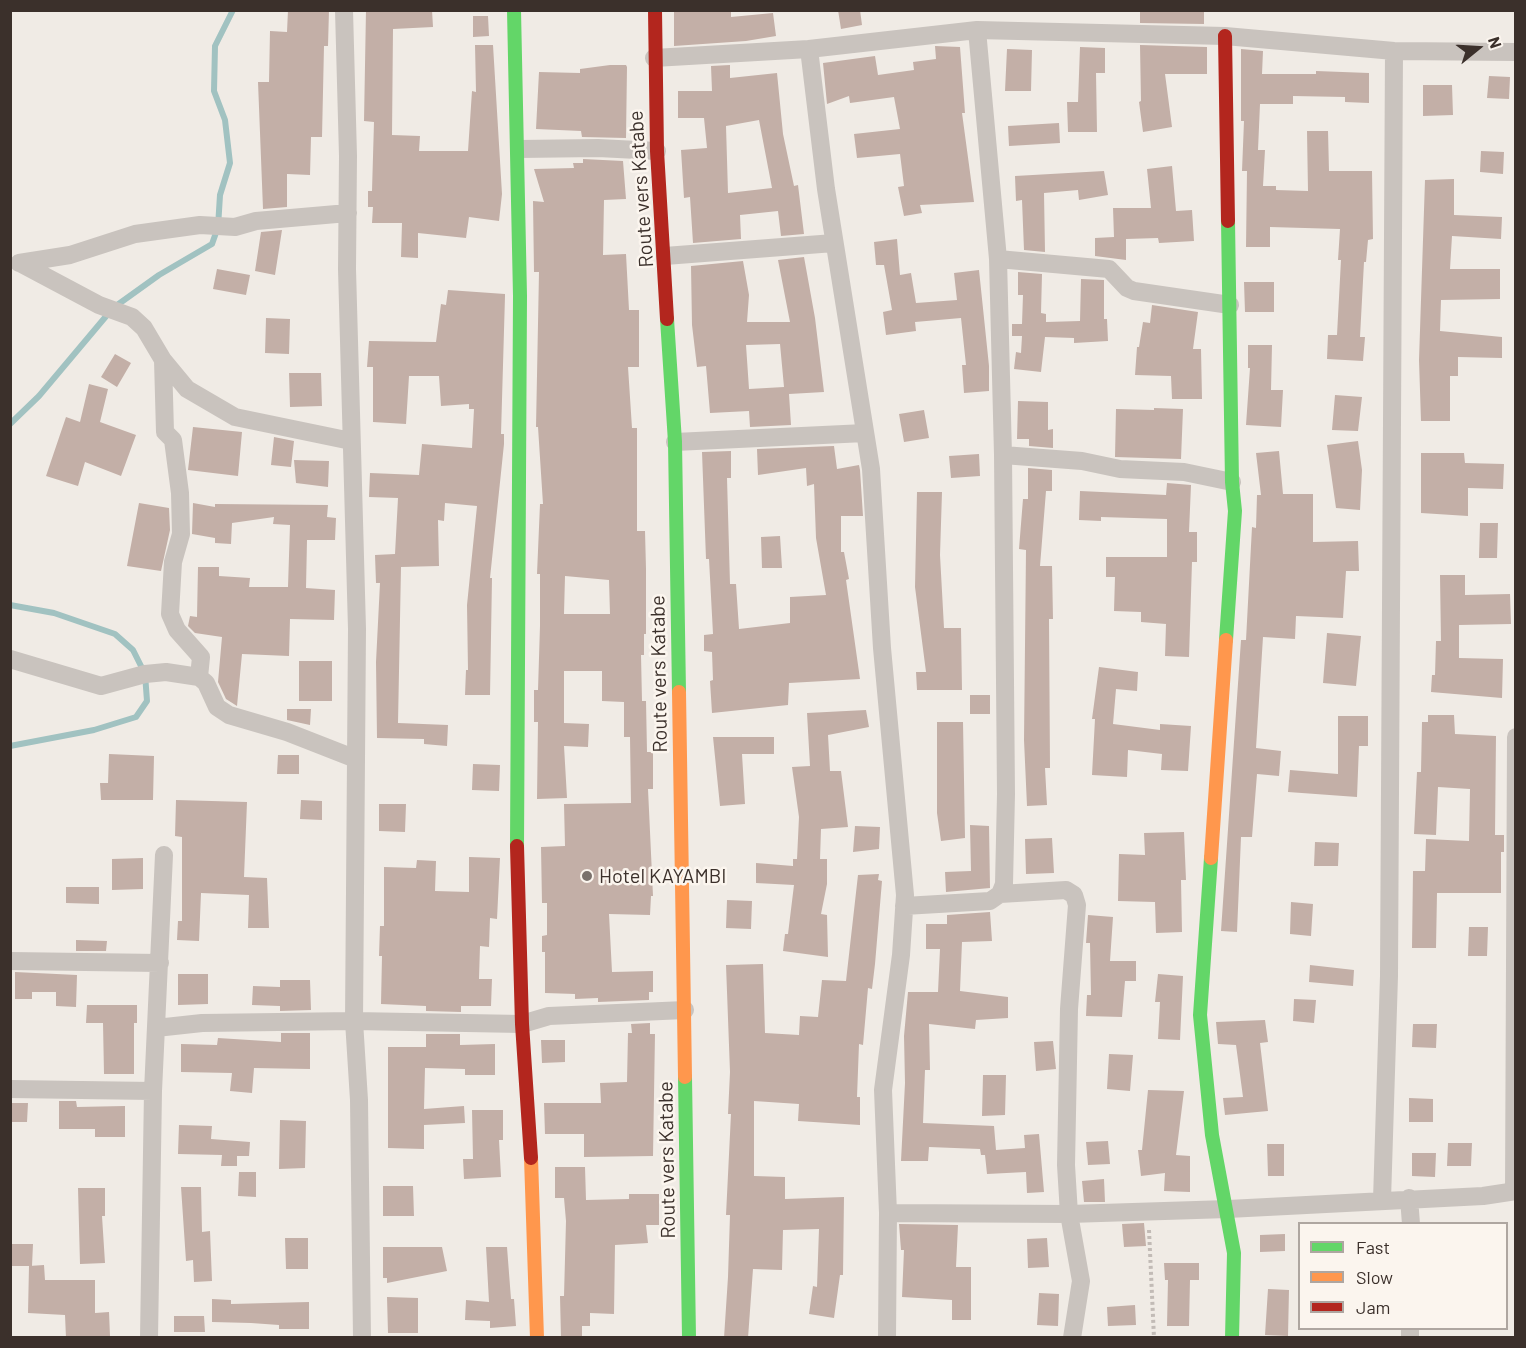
<!DOCTYPE html>
<style>
body{margin:0}
#map{position:relative;width:1526px;height:1348px;overflow:hidden;background:#f0ebe5;font-family:Barlow,sans-serif}
canvas{display:block}
.frame{position:absolute;inset:0;border:12px solid #3b302b;pointer-events:none}
.legend{position:absolute;left:1298px;top:1222px;width:210px;height:108px;box-sizing:border-box;background:#fbf5ee;border:2px solid #aea6a0;margin:0;padding:8px 10px;list-style:none;font-size:18px;color:#3b302b}
.legend li{display:flex;align-items:center;gap:12px;height:30px}
.legend b{width:30px;border:2px solid #aea6a0}
.north{position:absolute;left:1448px;top:18px;width:60px;height:60px;-webkit-text-stroke:4px #fbf5ee;paint-order:stroke;rotate:72deg;font-size:16px;font-weight:700;line-height:24px;text-align:center;color:#3b302b}
.north::after{content:'';display:block;margin:auto;width:21px;height:27px;background:#3b302b;clip-path:polygon(50% 0,100% 100%,50% 72%,0 100%)}
</style>
<div id="map">
<canvas width="1526" height="1348"></canvas>
<div class="frame"></div>
<ul class="legend">
<li><b style="height:8px;background:#63d668"></b>Fast</li>
<li><b style="height:8px;background:#ff974d"></b>Slow</li>
<li><b style="height:8px;background:#b3261e"></b>Jam</li>
</ul>
<div class="north">N</div>
</div>
<script>
const context = document.querySelector('canvas').getContext('2d');
context.lineJoin = 'round';
function poly(rows) {
  const path = new Path2D();
  for (const r of rows) {
    path.moveTo(r[0], r[1]);
    for (let i = 2; i < r.length; i += 2) path.lineTo(r[i], r[i + 1]);
  }
  return path;
}
function trace(path, color, width, dash) {
  context.strokeStyle = color;
  context.lineWidth = width;
  context.lineCap = dash ? 'butt' : 'round';
  context.setLineDash(dash || []);
  context.stroke(path);
}
function paint(path, color) {
  context.fillStyle = color;
  context.fill(path, 'evenodd');
}
function label(font, color, halo, rows, align = 'center') {
  context.font = font + ' Barlow,sans-serif';
  context.lineWidth = 5;
  context.setLineDash([]);
  context.textBaseline = 'middle';
  context.strokeStyle = halo;
  context.fillStyle = color;
  for (const [text, x, y, turn = 0] of rows) {
    context.save();
    context.translate(x, y);
    context.rotate((+turn || 0) * Math.PI / 180);
    context.textAlign = isNaN(turn) ? turn : align;
    if (halo) context.strokeText(text, 0, 0);
    context.fillText(text, 0, 0);
    context.restore();
  }
}
trace(poly([
 [10,424,39,396,113,308,159,275,212,244,218,227,220,195,230,163,225,120,214,91,215,46,233,10],
 [10,605,54,613,115,634,133,650,145,674,147,701,136,717,94,730,10,746]
]), '#a1c2c1', 6);
paint(poly([
 [288,10,329,10,328,46,324,46,322,137,311,137,310,175,287,174,287,207,263,209,258,82,269,82,270,31,287,32],
 [366,10,432,10,433,27,393,29,392,135,420,136,419,151,468,151,472,91,476,92,475,45,493,45,502,194,499,221,469,217,466,238,418,233,418,258,401,257,402,223,372,223,373,207,368,207,368,191,372,191,374,122,364,121],
 [674,10,731,10,731,17,773,13,776,36,746,41,674,46],
 [838,10,860,10,862,25,841,29],
 [1140,10,1204,10,1204,24,1140,23],
 [473,16,488,16,489,36,473,37],
 [1140,45,1207,47,1207,74,1165,74,1172,127,1143,132,1139,102,1141,101],
 [935,46,960,47,965,113,962,113,974,202,920,205,922,213,904,216,898,187,904,186,900,154,857,158,854,134,900,129,894,97,850,103,849,96,827,104,823,63,875,56,878,75,914,70,913,62,936,59],
 [1080,47,1105,48,1105,73,1096,73,1097,132,1068,132,1067,102,1078,102],
 [1007,49,1032,50,1031,91,1005,91],
 [1241,49,1263,51,1262,74,1316,74,1316,71,1369,73,1369,103,1345,102,1345,97,1293,96,1293,104,1260,104,1258,150,1265,150,1263,186,1276,186,1276,190,1308,191,1307,131,1328,131,1329,171,1372,171,1373,239,1368,240,1366,262,1364,262,1360,337,1365,337,1363,361,1327,359,1328,335,1337,335,1341,260,1338,260,1340,229,1270,227,1270,247,1246,247,1247,171,1242,171,1244,121,1241,121],
 [610,65,626,65,627,67,626,138,582,137,581,131,536,129,539,72,580,73,580,69],
 [730,65,730,78,777,73,783,134,794,186,798,185,804,234,781,236,778,211,740,215,741,239,693,243,690,197,684,198,681,150,707,148,704,118,678,118,678,91,712,91,711,66],
 [759,120,772,188,728,193,726,126],
 [1489,76,1510,77,1509,99,1487,98],
 [1423,85,1452,85,1453,115,1423,116],
 [1059,123,1060,143,1009,146,1008,126],
 [1481,151,1504,152,1503,174,1480,172],
 [583,159,623,161,626,199,604,200,603,255,626,254,629,310,639,310,639,367,628,367,632,428,637,428,637,531,645,531,646,569,646,634,644,634,644,655,641,655,642,701,646,701,647,752,653,752,653,789,648,789,653,896,651,896,650,915,609,914,612,972,653,971,653,992,649,992,649,1000,598,1002,598,998,575,999,575,994,545,993,545,952,542,952,542,936,547,935,547,903,542,903,541,847,565,846,564,804,631,803,630,737,624,737,624,702,602,701,602,671,564,671,564,723,589,724,588,747,564,746,567,798,537,799,538,722,534,722,534,690,538,690,540,626,540,574,537,574,540,504,543,504,538,427,536,427,539,272,534,272,533,201,544,202,534,169,574,168,573,163,583,163],
 [565,576,609,580,610,614,564,614],
 [1172,166,1176,211,1192,210,1194,241,1159,243,1158,238,1126,239,1126,260,1095,256,1095,238,1114,237,1113,208,1151,208,1147,169],
 [1104,171,1108,195,1079,200,1078,190,1044,193,1045,252,1024,250,1022,200,1016,201,1015,176],
 [1454,179,1454,215,1502,217,1501,239,1452,236,1450,269,1500,269,1500,299,1441,300,1440,331,1502,337,1502,358,1458,357,1458,376,1450,376,1450,421,1421,421,1419,360,1425,180],
 [282,230,275,275,255,271,261,232],
 [897,239,900,275,911,273,916,303,957,300,954,273,979,270,989,366,989,391,964,393,962,365,966,365,961,318,915,322,916,331,886,335,883,312,892,310,884,265,876,265,874,242],
 [804,257,815,318,824,392,789,394,791,425,750,427,749,411,710,413,706,366,697,367,692,325,691,266,743,261,749,295,747,322,790,322,778,260],
 [780,344,784,387,749,389,746,345],
 [217,269,250,275,246,295,213,289],
 [1018,272,1042,274,1041,313,1046,314,1046,322,1080,321,1081,279,1104,280,1104,319,1107,319,1108,341,1074,343,1074,338,1045,337,1041,372,1014,369,1016,352,1021,353,1022,336,1012,336,1012,324,1022,324,1023,295,1018,295],
 [1244,282,1274,282,1274,312,1245,312],
 [448,290,505,294,505,296,501,434,504,434,504,444,490,578,492,578,490,695,465,695,466,670,468,670,467,605,477,506,445,503,444,521,438,520,439,566,401,567,398,723,448,725,447,746,424,744,424,739,377,738,376,662,380,583,376,583,375,555,395,554,398,498,369,497,370,473,419,475,422,444,472,448,474,409,469,409,469,404,441,406,439,376,409,376,406,424,373,422,373,367,367,367,369,341,436,342,441,304,446,305],
 [1152,305,1198,312,1193,349,1201,349,1202,399,1172,399,1171,376,1135,375,1137,347,1139,347,1143,322,1150,323],
 [266,318,290,319,289,354,265,353],
 [1248,345,1272,345,1271,390,1283,390,1281,427,1246,425,1250,368,1248,368],
 [115,354,131,363,117,387,101,377],
 [289,373,321,373,322,406,290,407],
 [89,384,108,389,100,422,136,435,121,476,85,462,78,486,46,476,66,417,80,422],
 [1335,395,1362,397,1358,431,1332,430],
 [1018,401,1048,402,1048,430,1053,429,1053,448,1029,446,1029,439,1017,439],
 [1154,408,1183,409,1181,459,1115,457,1116,409,1154,410],
 [924,410,929,438,904,442,899,414],
 [193,427,242,432,238,476,188,470],
 [274,437,294,441,291,467,271,465],
 [1358,441,1362,470,1360,510,1336,508,1327,445],
 [834,446,837,469,859,465,860,470,863,516,841,516,841,552,844,552,849,579,846,580,860,679,789,683,788,705,712,713,710,681,713,680,712,652,704,651,704,635,713,634,709,559,706,559,702,452,731,451,731,478,727,478,730,584,736,584,739,629,790,623,790,597,826,595,816,538,814,484,807,486,806,468,758,475,757,449],
 [1279,451,1283,494,1313,494,1313,542,1358,541,1359,571,1346,571,1343,618,1296,616,1295,639,1263,637,1256,748,1281,751,1279,776,1257,774,1252,837,1241,837,1237,932,1221,931,1241,640,1246,640,1252,527,1256,528,1257,495,1261,495,1256,453],
 [1421,453,1464,453,1465,463,1504,464,1503,489,1468,488,1468,516,1421,513],
 [979,454,980,476,951,478,949,456],
 [294,460,329,461,328,487,296,483],
 [1028,468,1052,470,1052,491,1046,491,1040,566,1052,566,1053,619,1049,619,1050,768,1045,768,1047,805,1027,806,1024,740,1026,550,1019,549,1023,499,1028,499],
 [1167,483,1191,485,1189,532,1197,532,1197,562,1192,562,1189,657,1165,656,1166,624,1141,622,1141,612,1114,611,1115,577,1106,577,1106,557,1167,557,1167,519,1101,517,1101,521,1079,520,1080,491,1166,495],
 [917,492,942,492,940,555,944,628,961,628,962,690,917,690,916,672,926,672,915,587],
 [139,503,169,508,170,530,161,571,127,566],
 [193,503,215,507,215,504,328,505,327,517,336,518,335,540,307,540,306,588,335,590,334,620,290,619,289,656,242,654,237,706,226,699,218,682,222,637,195,633,188,626,190,616,197,617,198,567,219,567,219,576,250,578,249,587,288,587,290,525,273,524,274,517,232,523,231,544,215,543,215,538,192,534],
 [1480,523,1498,523,1497,558,1479,558],
 [780,536,782,568,762,568,761,537],
 [1440,575,1465,575,1465,595,1510,594,1511,624,1459,625,1459,658,1503,659,1502,698,1431,692,1432,675,1435,675,1436,641,1441,641],
 [1327,633,1361,636,1356,686,1323,683],
 [299,661,332,661,332,701,299,701],
 [1099,667,1138,672,1137,691,1116,689,1113,724,1160,730,1160,724,1191,726,1188,771,1161,770,1162,754,1128,750,1127,777,1092,775,1095,719,1092,719],
 [970,695,990,695,990,714,970,714],
 [287,709,311,709,310,725,287,720],
 [866,710,869,727,828,735,830,771,841,771,848,827,821,829,820,859,827,859,827,884,821,914,827,915,828,957,783,951,785,934,788,934,794,885,756,883,756,863,793,866,793,859,797,859,799,817,792,767,810,766,807,713],
 [1428,715,1454,715,1455,734,1496,736,1495,835,1504,835,1504,852,1501,852,1501,893,1437,893,1436,948,1412,948,1413,871,1425,871,1426,839,1469,841,1470,789,1438,787,1436,835,1414,834,1417,772,1421,772,1422,722,1428,722],
 [1338,716,1368,716,1368,746,1359,746,1357,797,1288,792,1290,770,1338,774],
 [937,722,963,722,965,838,941,841,937,813],
 [713,737,774,737,774,754,742,754,745,804,720,806],
 [109,754,154,756,153,800,101,800,100,783,108,783],
 [278,755,299,755,299,774,277,774],
 [473,764,500,765,499,791,472,790],
 [176,800,247,802,244,877,267,878,269,928,248,928,249,895,201,893,199,941,177,940,178,921,182,921,182,837,175,836],
 [301,800,322,801,322,820,300,819],
 [379,804,406,804,405,832,379,831],
 [970,825,989,826,990,888,946,892,945,872,971,871],
 [855,826,880,827,879,849,853,852],
 [1184,832,1186,880,1181,880,1182,932,1156,933,1155,902,1118,901,1119,854,1145,855,1144,833],
 [1052,838,1054,873,1026,874,1025,839],
 [1315,842,1339,843,1338,866,1314,866],
 [469,857,500,858,497,919,490,918,489,947,480,946,479,979,492,979,491,1006,461,1006,461,1012,426,1011,426,1006,381,1004,382,956,379,956,380,926,384,926,384,867,416,868,417,860,436,861,435,891,469,892],
 [143,858,143,889,112,890,112,859],
 [879,874,878,880,882,881,875,964,872,989,868,988,863,1045,859,1044,857,1097,860,1097,860,1125,798,1121,799,1104,754,1101,754,1176,785,1177,785,1199,844,1197,843,1275,840,1275,834,1318,809,1314,813,1286,817,1287,819,1229,783,1230,782,1270,753,1269,748,1338,724,1338,728,1277,730,1215,726,1215,731,1114,728,1114,730,1072,726,965,763,964,765,1033,799,1035,800,1016,818,1017,822,980,846,981,858,875],
 [66,887,99,887,99,904,66,903],
 [727,900,752,901,751,929,726,928],
 [1291,902,1313,904,1311,936,1290,934],
 [990,912,992,941,962,942,960,991,1008,997,1008,1018,976,1020,975,1029,929,1024,930,1070,925,1070,923,1123,994,1126,996,1150,1025,1148,1024,1135,1039,1134,1044,1192,1027,1193,1026,1172,987,1174,985,1155,981,1155,980,1149,929,1147,928,1161,901,1161,905,1083,904,1036,908,992,938,992,940,949,926,949,926,924,947,924,947,915],
 [1088,915,1113,917,1110,961,1136,961,1136,981,1125,981,1122,1017,1086,1016,1087,995,1091,995,1090,943,1086,943],
 [1469,927,1488,927,1487,956,1468,956],
 [76,940,107,941,106,951,76,951],
 [1310,965,1354,970,1353,986,1309,982],
 [15,972,77,975,76,1007,56,1006,56,992,32,992,32,999,15,999],
 [178,974,208,974,208,1004,178,1005],
 [1158,974,1183,976,1180,1040,1158,1039,1160,1002,1155,1002],
 [280,980,310,980,311,1010,280,1011,280,1006,252,1005,253,986,280,987],
 [1294,999,1316,1000,1314,1023,1293,1021],
 [87,1005,137,1005,137,1023,134,1023,134,1074,104,1074,103,1023,86,1023],
 [1265,1020,1268,1042,1260,1043,1268,1111,1225,1115,1223,1098,1243,1097,1236,1045,1218,1044,1216,1022],
 [650,1023,650,1034,655,1034,653,1156,584,1157,584,1134,545,1134,544,1103,601,1103,600,1083,627,1082,628,1033,632,1033,631,1024],
 [1413,1024,1437,1024,1436,1048,1412,1047],
 [281,1033,310,1033,310,1069,254,1068,252,1093,230,1091,232,1073,181,1072,181,1044,217,1045,218,1038,281,1042],
 [426,1034,460,1034,460,1045,495,1044,495,1075,465,1075,465,1069,425,1068,424,1109,464,1106,465,1123,424,1125,424,1149,388,1148,388,1047,426,1047],
 [541,1040,565,1040,565,1062,542,1063],
 [1053,1041,1056,1069,1036,1071,1034,1042],
 [1109,1054,1133,1055,1130,1091,1107,1089],
 [983,1075,1006,1075,1005,1115,982,1116],
 [1148,1090,1184,1091,1176,1155,1190,1156,1190,1192,1164,1191,1165,1173,1141,1176,1138,1150,1142,1150],
 [1409,1098,1433,1099,1433,1122,1409,1122],
 [59,1101,76,1101,77,1107,125,1106,125,1137,95,1137,95,1129,59,1129],
 [10,1103,28,1103,27,1122,10,1122],
 [472,1110,503,1110,503,1140,499,1140,501,1177,464,1179,463,1159,473,1159],
 [280,1120,306,1121,305,1168,279,1169],
 [179,1125,212,1126,211,1139,250,1142,249,1156,237,1156,237,1166,221,1166,222,1155,178,1154],
 [1108,1141,1110,1164,1088,1165,1086,1142],
 [1448,1143,1472,1143,1471,1166,1447,1166],
 [1267,1144,1284,1144,1284,1176,1268,1176],
 [1412,1153,1436,1153,1435,1177,1412,1176],
 [555,1167,585,1167,586,1200,629,1199,629,1194,659,1194,659,1225,646,1225,648,1243,615,1245,614,1314,590,1313,590,1326,582,1326,582,1338,561,1338,560,1296,564,1296,566,1221,564,1198,555,1198],
 [239,1172,256,1172,256,1197,238,1196],
 [1104,1179,1105,1202,1084,1202,1082,1181],
 [383,1186,413,1186,414,1216,383,1216],
 [181,1187,201,1187,202,1232,210,1231,212,1281,194,1282,193,1260,186,1261],
 [78,1188,105,1188,105,1216,102,1216,105,1263,80,1264],
 [1144,1223,1146,1246,1124,1247,1122,1224],
 [899,1224,958,1225,956,1267,971,1267,971,1320,952,1320,952,1300,902,1297,904,1250,901,1250],
 [1285,1234,1285,1251,1260,1252,1260,1235],
 [285,1238,308,1238,308,1269,286,1269],
 [1047,1238,1049,1267,1028,1268,1027,1239],
 [10,1244,33,1244,32,1266,10,1266],
 [383,1247,442,1247,447,1271,387,1283,387,1278,383,1278],
 [486,1247,507,1247,511,1299,514,1299,516,1326,490,1328,490,1321,465,1320,466,1300,489,1302],
 [1164,1263,1199,1263,1199,1280,1190,1280,1189,1326,1167,1326,1168,1280,1165,1280],
 [44,1265,45,1280,95,1280,95,1313,109,1312,110,1336,66,1338,65,1315,28,1313,29,1266],
 [1268,1289,1289,1290,1288,1336,1265,1335],
 [1039,1293,1059,1294,1058,1326,1037,1325],
 [387,1297,418,1298,418,1333,388,1333],
 [212,1299,231,1300,231,1304,309,1302,309,1329,279,1329,279,1325,251,1323,212,1322],
 [1135,1305,1136,1325,1108,1326,1107,1307],
 [174,1316,204,1316,205,1332,174,1332]
]), '#c3afa7');
trace(poly([
 [1149,1230,1154,1338]
]), '#c2bbb6', 4, [3, 3]);
trace(poly([
 [344,10,348,156,347,269,357,629,354,1021,359,1100,362,1338],
 [809,49,826,189,871,469,882,648,905,895,901,955,883,1090,888,1213,887,1338],
 [654,58,809,49,977,30,1225,36,1394,51,1516,52],
 [519,149,598,148,657,151],
 [665,256,834,243],
 [998,259,1109,269,1127,288,1134,291,1230,305],
 [19,263,70,255,135,234,200,225,235,227,256,221,348,213],
 [20,263,99,305,132,317,144,328,163,360,165,432,173,440,180,493,181,534,173,562,170,614,177,630,201,657,199,677],
 [163,360,187,389,235,417,351,441],
 [675,442,865,433],
 [1003,455,1082,461,1120,469,1184,472,1232,482],
 [10,659,101,686,145,674,166,672,199,677,206,683,217,707,229,715,287,732,356,759],
 [1000,894,1066,890,1074,895,1077,905,1069,1009,1066,1165,1069,1214,1081,1281,1072,1338],
 [904,906,990,901,1000,894,1004,884,1006,794,1003,455,998,259,977,30],
 [10,961,160,963],
 [156,1028,202,1023,354,1021,522,1024,549,1016,685,1010],
 [10,1089,153,1091],
 [1514,1191,1516,737],
 [1409,1198,1411,1224],
 [1382,1200,1389,976,1394,51],
 [888,1213,1069,1214,1228,1209,1483,1196,1516,1191],
 [149,1338,153,1091,164,855],
 [1410,1338,1410,1328]
]), '#c9c3be', 18);
trace(poly([
 [514,10,520,296,517,846],
 [667,319,675,442,679,692],
 [1226,640,1235,511,1232,482,1228,221],
 [1211,858,1200,1015,1212,1135,1234,1253,1232,1338],
 [685,1077,689,1338]
]), '#63d668', 14);
trace(poly([
 [679,692,685,1077],
 [1211,858,1226,640],
 [531,1158,537,1338]
]), '#ff974d', 14);
trace(poly([
 [655,10,657,151,667,319],
 [1225,36,1228,221],
 [517,846,522,1024,531,1158]
]), '#b3261e', 14);
for (const [x, y, r, color] of [
 [587,876,6,"#7a716c"]
]) {
  const dot = new Path2D();
  dot.arc(x, y, r, 0, 2 * Math.PI);
  context.fillStyle = color;
  context.fill(dot);
  trace(dot, '#fbf5ee', 2);
}
label('20px', '#3b302b', '#fbf5ee', [
 ["Route vers Katabe",641,189,-94],
 ["Route vers Katabe",659,674,-91],
 ["Route vers Katabe",667,1160,-91]
]);
label('20px', '#3b302b', '#fbf5ee', [
 ["Hotel KAYAMBI",599,876]
], 'left');
</script>
